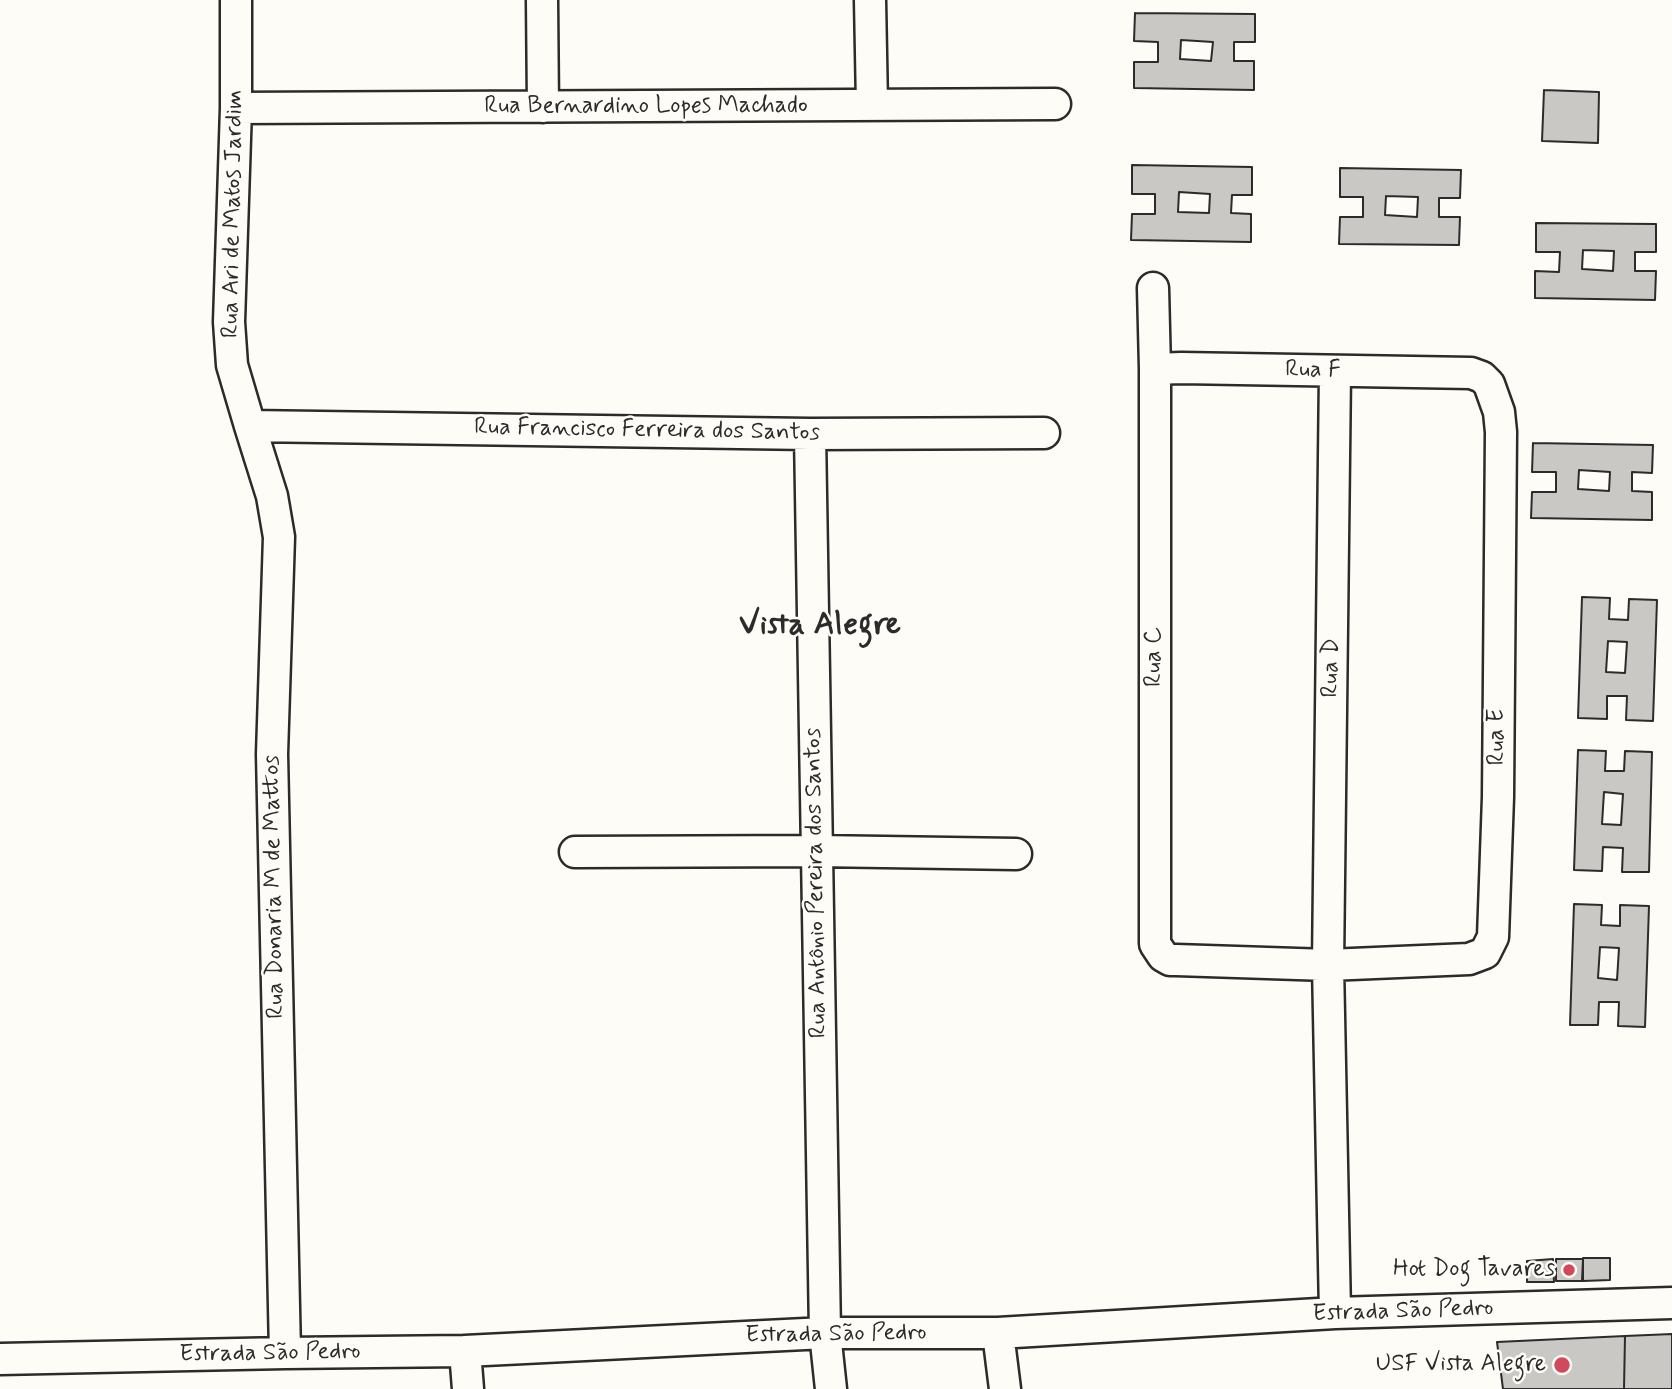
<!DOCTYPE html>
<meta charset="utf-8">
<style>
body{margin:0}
canvas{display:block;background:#fdfcf7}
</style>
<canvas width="1672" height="1389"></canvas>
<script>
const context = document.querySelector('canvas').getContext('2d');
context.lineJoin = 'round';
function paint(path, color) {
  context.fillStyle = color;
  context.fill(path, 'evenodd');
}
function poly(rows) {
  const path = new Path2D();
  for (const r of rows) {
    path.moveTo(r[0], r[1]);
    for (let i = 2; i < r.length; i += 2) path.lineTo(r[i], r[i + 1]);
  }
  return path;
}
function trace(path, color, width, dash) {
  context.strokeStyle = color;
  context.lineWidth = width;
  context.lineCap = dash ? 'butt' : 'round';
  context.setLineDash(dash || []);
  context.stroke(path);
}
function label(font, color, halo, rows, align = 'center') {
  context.font = font + ' Mynerve,sans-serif';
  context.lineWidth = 5;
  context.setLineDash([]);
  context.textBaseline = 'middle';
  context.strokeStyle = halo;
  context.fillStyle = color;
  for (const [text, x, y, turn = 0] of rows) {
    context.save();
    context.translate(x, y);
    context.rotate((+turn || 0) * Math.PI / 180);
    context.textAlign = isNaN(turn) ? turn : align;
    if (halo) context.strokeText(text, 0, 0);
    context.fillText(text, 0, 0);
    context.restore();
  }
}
const building = poly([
 [1135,13,1255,14,1255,42,1234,42,1234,61,1254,61,1254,90,1134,88,1134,62,1158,62,1158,42,1134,41,1135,13],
 [1181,40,1213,42,1211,61,1180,59,1181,40],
 [1544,90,1599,92,1598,143,1542,141,1544,90],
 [1132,165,1252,167,1252,195,1232,195,1231,213,1251,214,1251,242,1131,240,1132,214,1155,214,1155,194,1132,194,1132,165],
 [1179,192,1210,194,1209,213,1178,212,1179,192],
 [1340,168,1461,170,1460,198,1439,198,1439,217,1460,217,1459,245,1339,244,1340,217,1363,217,1363,197,1340,197,1340,168],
 [1386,196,1418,197,1417,217,1385,215,1386,196],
 [1536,223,1656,224,1656,252,1635,252,1635,271,1656,271,1655,300,1535,298,1535,271,1559,272,1560,252,1536,252,1536,223],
 [1583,250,1614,251,1613,271,1582,269,1583,250],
 [1533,443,1653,445,1652,473,1632,472,1632,491,1652,492,1652,520,1531,518,1532,492,1556,492,1556,472,1532,472,1533,443],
 [1579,470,1610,472,1609,491,1578,489,1579,470],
 [1582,597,1610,598,1609,619,1628,620,1629,599,1657,600,1653,721,1626,720,1627,696,1607,696,1607,719,1578,718,1582,597],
 [1608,641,1627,642,1625,673,1606,672,1608,641],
 [1578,750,1606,751,1605,771,1624,771,1625,751,1652,752,1649,872,1622,872,1623,848,1603,847,1602,871,1574,870,1578,750],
 [1604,792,1623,794,1621,825,1602,824,1604,792],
 [1574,904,1602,905,1601,925,1620,926,1620,905,1649,906,1645,1027,1618,1026,1619,1002,1599,1002,1598,1025,1570,1025,1574,904],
 [1600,947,1619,948,1617,980,1598,978,1600,947],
 [1583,1258,1610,1258,1610,1280,1583,1281,1583,1258],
 [1553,1259,1554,1282,1527,1282,1527,1261,1553,1259],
 [1556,1259,1583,1259,1582,1281,1556,1281,1556,1259],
 [1672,1334,1672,1389,1624,1389,1625,1336,1672,1334],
 [1625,1336,1624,1389,1503,1389,1497,1342,1625,1336]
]);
paint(building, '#c9c8c4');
trace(building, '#2b2b2b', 2);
const minor = poly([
 [236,0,236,108,229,322,232,365,250,426,272,496,279,537,272,754,285,1353],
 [542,0,543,107],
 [870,0,872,105],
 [236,108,1055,104],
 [1153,288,1155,369,1155,944,1163,956,1170,960,1176,960,1328,965,1469,959,1485,953,1493,937,1498,797,1501,432,1499,412,1489,384,1482,377,1471,373,1181,368,1155,369],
 [250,426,810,434,1044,433],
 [810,434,825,1333,831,1389],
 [575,852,817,851,1016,854],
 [1335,1313,1328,965,1335,372],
 [998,1333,1005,1389],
 [465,1351,468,1389],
 [0,1359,285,1353,465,1351,825,1333,998,1333,1335,1313,1672,1303]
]);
trace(minor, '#2b2b2b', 35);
trace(minor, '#fdfcf7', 30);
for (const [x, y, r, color] of [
 [1569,1270,7,"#d1495b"],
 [1562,1365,9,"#d1495b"]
]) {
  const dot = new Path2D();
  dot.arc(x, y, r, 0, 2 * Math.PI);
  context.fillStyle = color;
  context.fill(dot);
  trace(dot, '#fdfcf7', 2.5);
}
label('24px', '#2b2b2b', '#fdfcf7', [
 ["Rua Bernardino Lopes Machado",646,107],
 ["Rua Ari de Matos Jardim",234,214,-89],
 ["Rua F",1313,371,1],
 ["Rua Francisco Ferreira dos Santos",647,431,1],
 ["Rua C",1155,657,-90],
 ["Rua D",1332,668,-89],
 ["Rua E",1498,737,-90],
 ["Rua Antônio Pereira dos Santos",817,883,-91],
 ["Rua Donaria M de Mattos",275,887,-91],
 ["Estrada São Pedro",1403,1312,-2],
 ["Estrada São Pedro",836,1335,-1],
 ["Estrada São Pedro",270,1354,-1]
]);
label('24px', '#2b2b2b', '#fdfcf7', [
 ["Hot Dog Tavares",1555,1270],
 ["USF Vista Alegre",1546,1365]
], 'right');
label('bold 32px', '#2b2b2b', '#fdfcf7', [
 ["Vista Alegre",820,626]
]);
</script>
